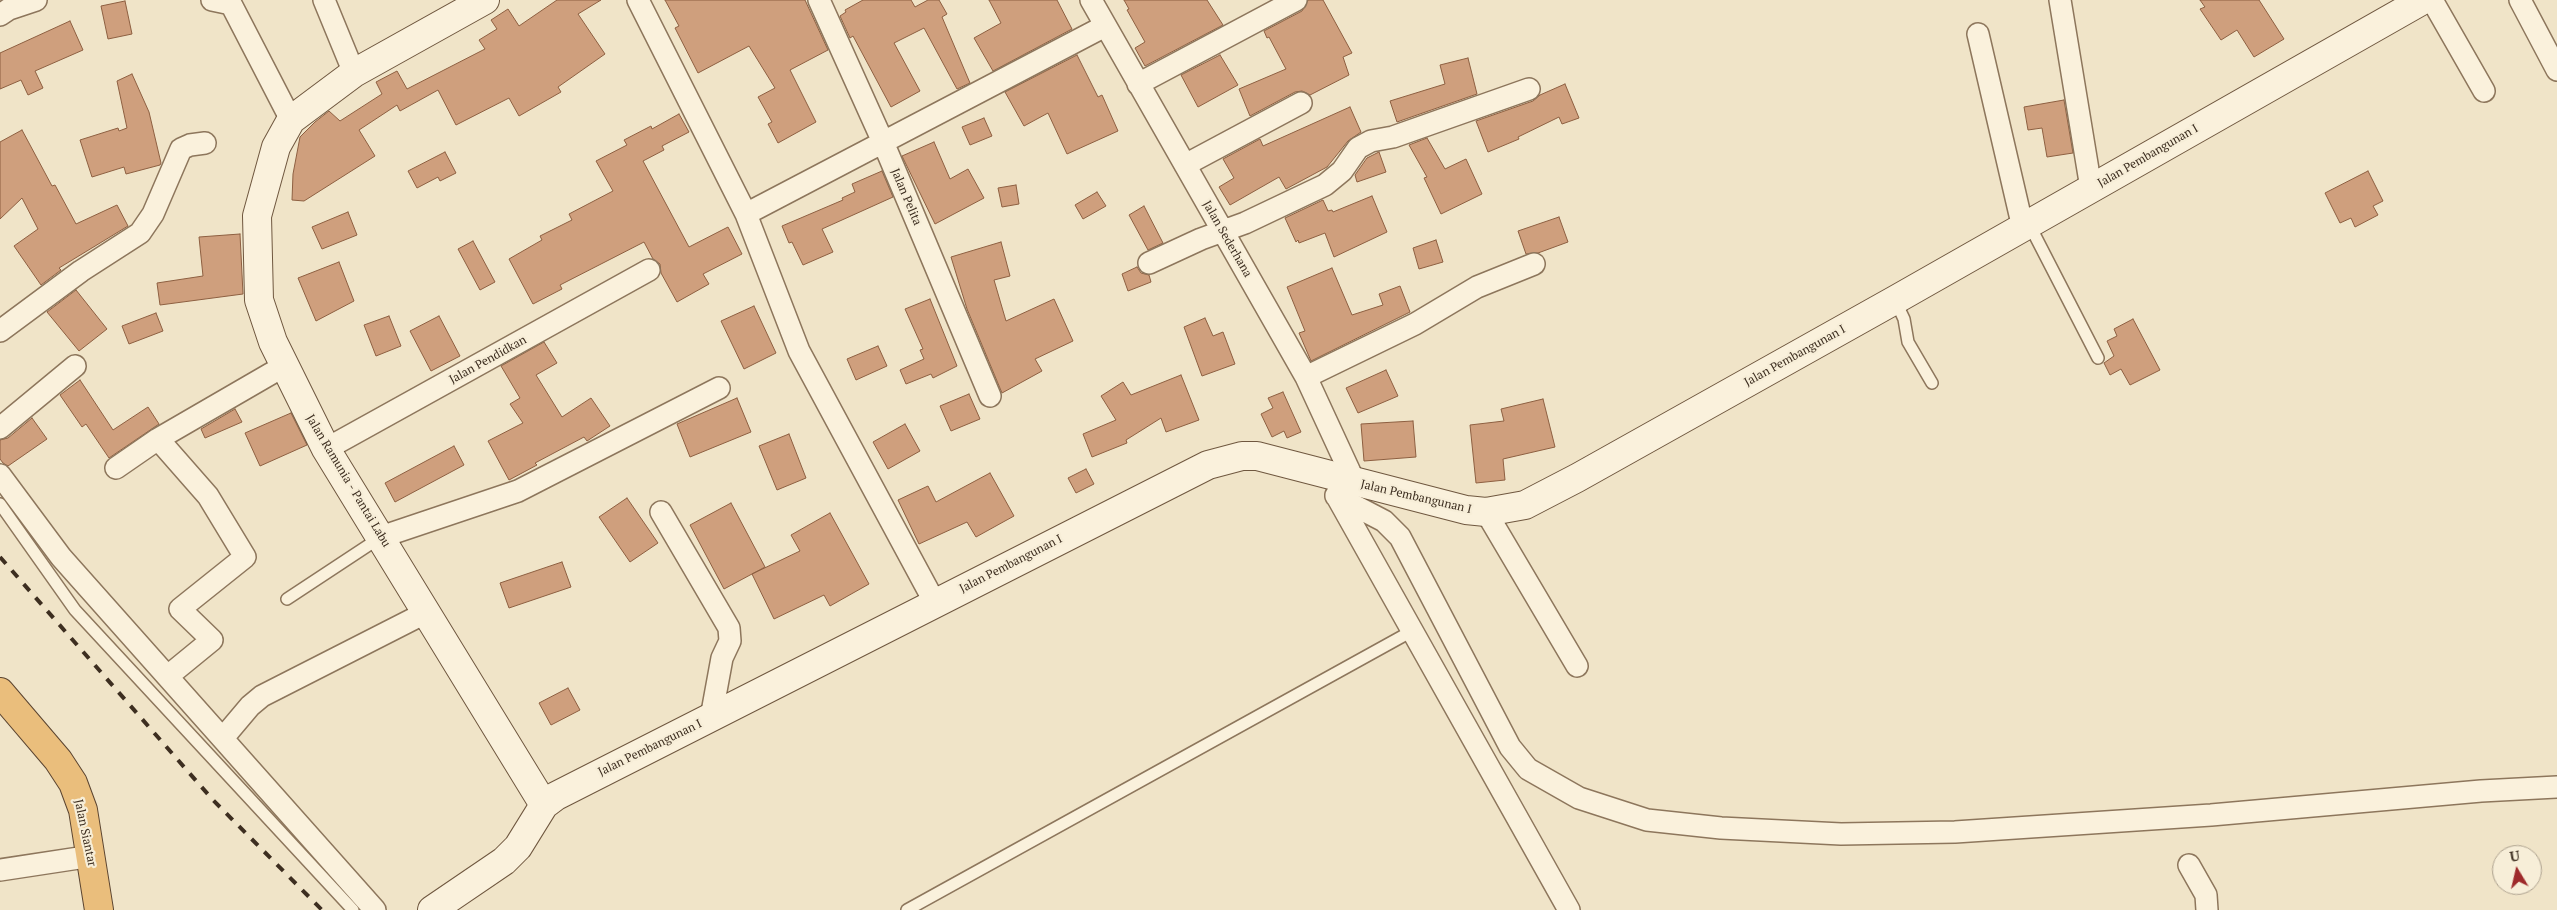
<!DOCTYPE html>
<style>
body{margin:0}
#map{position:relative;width:2557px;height:910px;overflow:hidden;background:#f0e4c8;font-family:"PT Serif",serif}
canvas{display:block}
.north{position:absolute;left:2492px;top:845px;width:50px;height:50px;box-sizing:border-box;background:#f7eed8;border:1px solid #ada18e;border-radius:50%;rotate:351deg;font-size:14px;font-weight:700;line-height:20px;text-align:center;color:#3d2e20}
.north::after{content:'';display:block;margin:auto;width:18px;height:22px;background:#9e2a2b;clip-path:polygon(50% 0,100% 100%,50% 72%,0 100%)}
</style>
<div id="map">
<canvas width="2557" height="910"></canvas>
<div class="north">U</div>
</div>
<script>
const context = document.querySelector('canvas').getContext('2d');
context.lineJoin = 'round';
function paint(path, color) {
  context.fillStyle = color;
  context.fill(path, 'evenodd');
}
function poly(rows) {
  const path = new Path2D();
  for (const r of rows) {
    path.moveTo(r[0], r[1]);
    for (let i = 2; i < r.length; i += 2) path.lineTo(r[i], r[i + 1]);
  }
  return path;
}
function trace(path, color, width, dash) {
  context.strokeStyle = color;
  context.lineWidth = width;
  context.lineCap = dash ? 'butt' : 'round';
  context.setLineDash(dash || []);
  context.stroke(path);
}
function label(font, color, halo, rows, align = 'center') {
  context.font = font + ' "PT Serif",serif';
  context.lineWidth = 4.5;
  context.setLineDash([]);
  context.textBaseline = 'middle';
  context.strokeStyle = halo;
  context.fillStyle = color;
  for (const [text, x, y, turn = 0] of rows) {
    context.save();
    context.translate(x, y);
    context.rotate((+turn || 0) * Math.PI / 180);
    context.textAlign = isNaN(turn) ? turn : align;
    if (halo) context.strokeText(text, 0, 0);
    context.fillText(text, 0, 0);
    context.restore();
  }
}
const building = poly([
 [557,0,601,0,578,14,605,54,558,87,561,92,519,116,509,98,456,125,438,90,400,111,397,105,359,130,375,156,304,201,292,200,293,174,300,137,315,122,329,111,340,121,382,94,376,82,397,71,407,89,485,49,479,40,497,29,491,20,508,9,519,26,557,0],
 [665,0,805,0,828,50,790,70,816,122,778,143,768,124,772,122,758,97,775,88,749,46,698,73,675,28,679,26,665,0],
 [863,0,911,0,915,7,928,0,939,0,947,14,942,17,970,83,957,89,924,28,894,43,920,91,891,107,853,36,850,38,840,16,846,12,845,10,863,0],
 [989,0,1057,0,1072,29,993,71,974,38,1001,23,989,0],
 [1124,0,1207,0,1223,25,1145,66,1135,48,1145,42,1127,10,1129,9,1124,0],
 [1308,0,1323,0,1352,53,1343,57,1349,75,1310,95,1302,91,1295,92,1250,116,1239,89,1286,69,1269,37,1267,38,1264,31,1302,11,1308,0],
 [2200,0,2259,0,2284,39,2254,57,2237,30,2221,40,2200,9,2205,7,2200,0],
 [125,1,132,34,108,39,101,6,125,1],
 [70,21,83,50,35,71,43,88,28,95,21,80,0,89,0,53,70,21],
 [1077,55,1098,97,1102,95,1118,131,1067,154,1048,113,1024,126,1005,92,1077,55],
 [1220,55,1238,85,1198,107,1181,75,1220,55],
 [1468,58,1477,94,1397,122,1390,101,1445,84,1440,65,1468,58],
 [132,74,149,112,161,163,160,165,126,174,124,167,92,177,80,140,118,128,119,131,127,128,117,81,132,74],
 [1565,84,1579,118,1562,124,1559,117,1518,137,1519,139,1488,152,1476,121,1533,101,1540,95,1565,84],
 [2064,100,2073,153,2047,157,2042,128,2028,130,2024,107,2064,100],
 [1350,107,1361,132,1348,141,1327,167,1286,189,1279,177,1230,205,1219,187,1234,178,1223,159,1260,139,1263,146,1350,107],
 [679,114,689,132,662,146,664,150,643,161,689,247,728,227,742,254,703,274,709,284,677,302,661,273,660,264,653,259,644,242,560,285,562,289,533,304,509,259,542,240,540,236,572,220,569,214,613,191,596,161,627,145,624,140,651,126,652,129,679,114],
 [984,118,992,136,970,145,962,127,984,118],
 [22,130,52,186,55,185,76,224,117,205,128,226,59,268,61,270,41,285,14,246,38,229,22,198,0,219,0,142,22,130],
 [1427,138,1445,169,1466,159,1482,194,1441,214,1424,178,1427,177,1409,145,1427,138],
 [934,142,950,179,968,169,984,198,935,224,902,156,934,142],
 [445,152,456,173,440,181,438,177,417,188,408,171,445,152],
 [1379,152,1386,172,1357,182,1355,175,1367,158,1379,152],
 [882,171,893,197,822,229,833,252,803,265,792,242,789,243,782,226,843,200,842,198,855,192,852,184,882,171],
 [2368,171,2383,201,2373,206,2378,215,2355,227,2351,218,2340,223,2325,193,2368,171],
 [1016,185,1019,204,1002,207,998,188,1016,185],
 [1097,192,1106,206,1083,219,1075,205,1097,192],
 [1372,196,1387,232,1334,257,1325,233,1299,243,1298,240,1296,242,1285,218,1323,200,1328,211,1332,210,1333,212,1372,196],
 [1144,206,1163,243,1148,250,1129,215,1144,206],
 [348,212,357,235,322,249,312,227,348,212],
 [1559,217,1568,242,1538,253,1526,254,1518,231,1559,217],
 [240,234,243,294,160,305,157,283,203,276,199,237,240,234],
 [1436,240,1443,262,1419,269,1413,248,1436,240],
 [473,241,495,282,480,290,458,249,473,241],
 [1001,242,1010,276,994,280,1006,321,1054,299,1073,341,1035,359,1042,371,1002,393,967,309,951,257,1001,242],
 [339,262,354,301,316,321,298,278,339,262],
 [1137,267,1141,273,1149,275,1151,282,1128,291,1122,274,1137,267],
 [1332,268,1352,315,1383,305,1379,294,1400,286,1410,312,1311,361,1299,333,1305,331,1287,287,1332,268],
 [76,290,107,329,79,351,47,312,76,290],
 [930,299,957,366,933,378,931,374,906,384,900,370,924,359,920,350,923,349,905,309,930,299],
 [754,306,776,353,744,369,721,321,754,306],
 [156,313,163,331,129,344,122,326,156,313],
 [389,316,401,346,376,356,364,325,389,316],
 [439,316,460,356,431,371,410,331,439,316],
 [1205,318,1213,336,1223,332,1235,364,1202,376,1184,327,1205,318],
 [2133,319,2160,370,2130,385,2121,369,2110,375,2104,363,2114,356,2107,341,2117,336,2114,329,2133,319],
 [544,342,557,363,536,375,562,417,591,398,610,426,587,441,584,437,535,463,537,465,509,480,488,441,523,423,510,404,520,398,501,366,544,342],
 [878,346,887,366,856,380,847,359,878,346],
 [1386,370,1398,396,1358,413,1346,388,1386,370],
 [1181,375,1199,420,1166,432,1161,418,1126,440,1127,443,1092,457,1083,434,1116,420,1101,396,1123,382,1131,395,1181,375],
 [80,380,113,430,148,407,159,424,109,458,86,424,82,427,60,395,80,380],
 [1283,392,1301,432,1287,438,1284,431,1272,437,1261,414,1273,408,1268,398,1283,392],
 [969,394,980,419,951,431,940,406,969,394],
 [737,398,751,432,690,457,677,424,737,398],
 [1543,399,1555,447,1503,459,1505,480,1476,483,1470,425,1504,421,1501,409,1543,399],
 [235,409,242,422,205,438,201,429,235,409],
 [291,413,307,445,260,466,245,433,291,413],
 [32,418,47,439,8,466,3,463,0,459,0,440,8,438,32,418],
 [1413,421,1416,457,1364,461,1361,424,1413,421],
 [905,424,920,451,888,469,873,442,905,424],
 [789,434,806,478,777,490,759,446,789,434],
 [454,446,464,465,395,502,385,483,454,446],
 [1086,469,1094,484,1076,493,1068,478,1086,469],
 [990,473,1014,516,976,537,967,522,919,544,898,500,928,486,936,502,990,473],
 [627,498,658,543,630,562,599,517,627,498],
 [731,503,765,567,724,589,690,525,731,503],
 [830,513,869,584,830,606,824,595,774,619,752,574,800,551,791,535,830,513],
 [562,562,571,587,509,608,500,583,562,562],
 [568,688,580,710,551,725,539,703,568,688]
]);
paint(building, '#cf9f7d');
trace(building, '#8d5f41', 1);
const service = poly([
 [2029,224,2098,358],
 [1895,300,1904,319,1908,342,1932,383],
 [0,504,75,610,353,910],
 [287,599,381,537],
 [907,910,1412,631]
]);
const minor = poly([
 [212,0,231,4,291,120],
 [324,0,354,73],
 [638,0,746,214,799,351,935,603],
 [819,0,883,142,990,396],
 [1091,0,1306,377,1355,483],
 [2060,0,2091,188],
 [2432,0,2484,91],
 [2520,0,2557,70],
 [0,15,9,9,36,0],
 [1978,34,2023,228],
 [1138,84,1296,0],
 [1185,165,1301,103],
 [746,214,1105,26],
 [1149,263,1201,239,1245,223,1325,185,1342,171,1358,148,1371,141,1393,137,1529,89],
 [0,331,81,271,140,233,153,214,181,149,190,145,205,143],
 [1306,377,1415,324,1477,287,1534,264],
 [0,428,75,366],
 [158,439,208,496,245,557,180,609,212,640,168,676],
 [326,449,649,270],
 [116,468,158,439,284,366],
 [0,475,61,557,375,910],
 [1336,495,1569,910],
 [1336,496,1384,521,1400,537,1510,747,1528,769,1579,798,1647,820,1721,828,1841,834,1955,832,2211,815,2481,791,2557,787],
 [661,512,729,628,730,641,722,658,711,718],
 [1486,512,1577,666],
 [381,537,518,491,719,388],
 [223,738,250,706,262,696,427,612],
 [2189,865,2206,895,2207,910],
 [0,870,92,856]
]);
const secondary = poly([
 [485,0,354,73,291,120,276,147,257,216,259,300,273,342,326,449,544,805],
 [432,910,504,861,518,847,544,805,556,796,1208,465,1242,456,1257,456,1466,510,1486,512,1525,505,1577,478,1895,300,2423,0]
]);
const trunk = poly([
 [0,692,58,760,73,783,83,810,99,910]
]);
trace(service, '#8d765c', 14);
trace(minor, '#8d765c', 24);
trace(secondary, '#6f573f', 30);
trace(trunk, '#5b4430', 30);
trace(service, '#faf1dc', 11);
trace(minor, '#faf1dc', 21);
trace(secondary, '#faf1dc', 28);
trace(trunk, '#eabe7c', 28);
trace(poly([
 [0,557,213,800,322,910]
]), '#3d2e20', 4, [9, 9]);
label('12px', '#3d2e20', '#f7eed8', [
 ["Jalan Pembangunan I",2148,156,-30],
 ["Jalan Pelita",906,197,67],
 ["Jalan Sederhana",1227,239,60],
 ["Jalan Pembangunan I",1795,356,-29],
 ["Jalan Pendidkan",488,360,-29],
 ["Jalan Ramunia - Pantai Labu",348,481,59],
 ["Jalan Pembangunan I",1416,497,13],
 ["Jalan Pembangunan I",1011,564,-27],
 ["Jalan Pembangunan I",650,748,-26],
 ["Jalan Siantar",85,833,78]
]);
</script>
